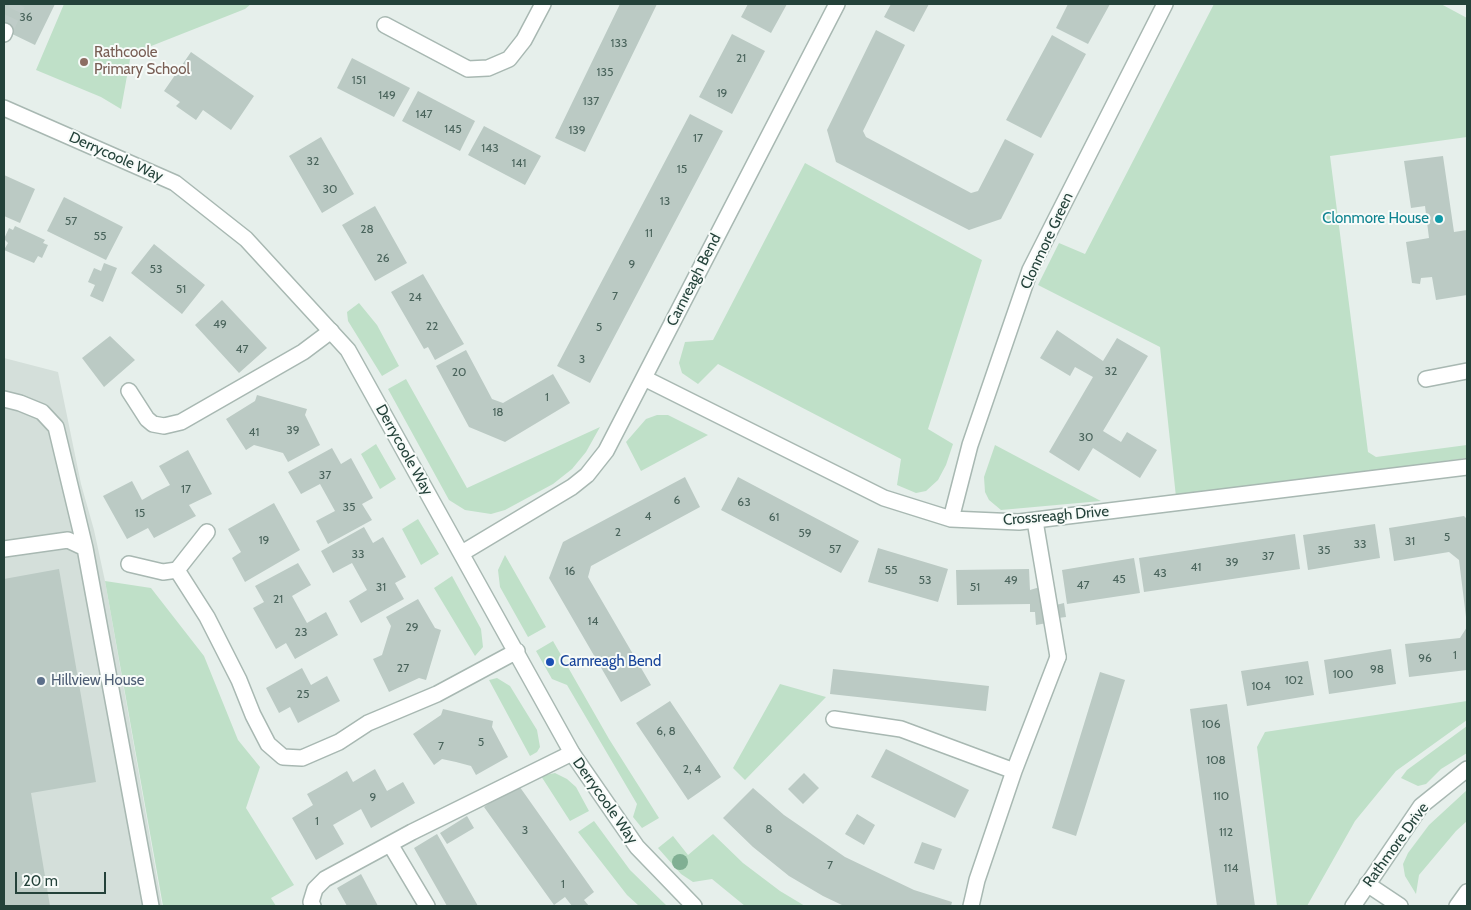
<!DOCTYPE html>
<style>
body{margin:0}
#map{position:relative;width:1471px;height:910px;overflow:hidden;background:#e6efeb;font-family:Cabin,sans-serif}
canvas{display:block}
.frame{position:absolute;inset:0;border:5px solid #24423a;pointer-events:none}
.scale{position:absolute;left:15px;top:872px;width:91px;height:22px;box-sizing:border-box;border:2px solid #24423a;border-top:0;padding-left:6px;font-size:15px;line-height:18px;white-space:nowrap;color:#24423a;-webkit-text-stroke:4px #f7fbf9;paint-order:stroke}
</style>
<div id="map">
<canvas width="1471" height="910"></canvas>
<div class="frame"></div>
<div class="scale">20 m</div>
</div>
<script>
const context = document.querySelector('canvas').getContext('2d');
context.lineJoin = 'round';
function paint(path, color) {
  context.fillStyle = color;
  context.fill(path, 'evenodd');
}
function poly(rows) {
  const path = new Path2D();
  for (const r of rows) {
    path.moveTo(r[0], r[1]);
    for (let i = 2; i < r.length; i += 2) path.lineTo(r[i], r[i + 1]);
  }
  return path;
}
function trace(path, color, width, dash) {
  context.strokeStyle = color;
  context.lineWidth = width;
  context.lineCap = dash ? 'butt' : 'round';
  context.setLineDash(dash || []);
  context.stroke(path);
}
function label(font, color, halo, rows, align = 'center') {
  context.font = font + ' Cabin,sans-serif';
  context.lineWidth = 4;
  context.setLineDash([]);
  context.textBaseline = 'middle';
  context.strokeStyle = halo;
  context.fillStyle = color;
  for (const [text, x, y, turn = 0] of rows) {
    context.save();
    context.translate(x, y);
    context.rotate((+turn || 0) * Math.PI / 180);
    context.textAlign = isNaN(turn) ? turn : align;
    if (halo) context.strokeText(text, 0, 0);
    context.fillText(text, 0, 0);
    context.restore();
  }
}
paint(poly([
 [4,358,58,372,81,484,94,530,105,581,162,906,4,906]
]), '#d4dfda');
paint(poly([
 [64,4,251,4,245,9,131,54,121,109,101,97,36,70],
 [1214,4,1441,4,1467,18,1467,137,1330,156,1368,452,1376,457,1467,445,1467,458,1176,497,1160,347,1038,285,1059,243,1085,254],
 [805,163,982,260,928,429,953,444,946,465,938,480,926,491,916,493,897,485,901,459,718,364,698,384,682,373,679,363,685,342,713,340],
 [359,303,377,325,399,366,382,376,348,321,347,312],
 [406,379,467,488,600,427,586,452,572,469,553,484,505,510,491,514,465,510,449,500,388,389],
 [657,415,668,415,708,435,641,471,626,442,646,419],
 [376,444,396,479,380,489,361,454],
 [995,445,1097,499,1101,501,1001,510,989,500,985,492,984,477],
 [418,519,439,554,421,565,402,529],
 [505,555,546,627,528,637,500,587,498,570],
 [452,576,481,629,483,647,475,656,434,588],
 [105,581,151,588,204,656,238,740,260,767,246,808,294,885,271,898,276,906,163,906],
 [553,641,609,739,659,818,642,828,633,817,637,804,567,685,552,679,536,651],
 [497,678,510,686,537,730,540,747,537,752,530,756,489,680],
 [780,684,826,697,745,780,733,768],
 [1467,701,1467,720,1396,771,1355,821,1307,906,1277,906,1257,747,1265,732],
 [1467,726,1467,753,1441,769,1426,784,1418,786,1401,778,1407,770],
 [555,773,567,779,576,787,589,811,570,821,541,776],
 [1467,790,1467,821,1456,831,1419,875,1416,894,1405,876,1403,864,1408,853,1429,825],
 [594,821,630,870,667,906,639,906,627,895,578,832],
 [713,834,743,863,780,891,805,906,745,906,712,879,693,882,681,874,658,848,673,836,688,855]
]), '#bfe0c8');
paint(poly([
 [4,4,55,4,35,45,4,30],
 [620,4,657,4,585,152,555,138],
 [748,4,787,4,771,33,741,17],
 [891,4,929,4,914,32,884,17],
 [1068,4,1110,4,1088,44,1056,28],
 [876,30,905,45,863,131,866,137,971,193,978,191,1005,139,1034,154,1001,219,969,230,836,162,827,130],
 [732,34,765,51,732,114,699,97],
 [1052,35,1086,54,1041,138,1006,120],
 [191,52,254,96,231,130,203,110,196,120,176,106,180,102,164,91],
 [352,58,410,88,394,117,337,88],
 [418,91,475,121,460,151,402,121],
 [690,114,723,131,590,383,557,366],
 [484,126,541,156,525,185,468,155],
 [321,137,354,194,322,213,289,156],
 [1443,156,1454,232,1467,230,1467,295,1436,300,1432,277,1421,278,1420,284,1412,283,1406,242,1429,238,1425,206,1411,208,1404,161],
 [4,175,35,189,20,223,4,216],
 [64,197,123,227,106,260,47,231],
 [375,206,407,263,375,281,342,225],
 [15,226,45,240,43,243,48,245,42,258,38,256,34,263,4,250,8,243,4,239,9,228,13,230],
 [154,244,205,285,182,314,131,273],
 [104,263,117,268,103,302,90,296,95,285,88,282,94,268,101,271],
 [423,274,464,344,435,360,428,347,424,349,391,292],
 [222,300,267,348,239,373,195,325],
 [1057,330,1103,361,1117,338,1148,356,1103,431,1121,442,1127,432,1157,450,1140,478,1093,448,1079,471,1049,452,1093,377,1075,367,1070,376,1040,358],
 [110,336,135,360,104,387,82,358],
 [466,350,492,399,503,403,553,374,570,403,505,442,469,427,436,366],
 [257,395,307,409,305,415,320,445,288,462,283,453,254,445,246,450,226,419,255,401],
 [332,448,341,464,351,458,373,498,362,504,372,520,328,544,316,521,335,511,320,484,301,494,288,472],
 [188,450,212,494,189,505,196,516,154,538,148,528,127,539,103,496,132,481,142,500,156,492,170,485,159,466],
 [685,477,700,507,591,566,588,577,651,685,621,702,549,578,563,542],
 [738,477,859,541,841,573,721,510],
 [274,503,300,550,245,582,232,558,241,552,228,529],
 [1464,516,1467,519,1466,617,1459,560,1449,552,1394,561,1389,528],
 [1375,524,1380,558,1308,570,1303,535],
 [364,527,373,543,383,537,406,577,395,583,404,599,361,623,349,601,367,590,352,563,333,573,321,551],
 [1295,534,1300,569,1144,592,1139,558],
 [878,548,948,569,938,602,868,582],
 [1134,558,1140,593,1067,604,1062,570],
 [298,563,311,585,292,596,307,623,326,612,338,635,295,659,286,643,276,649,253,608,264,602,255,586],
 [59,569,96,782,31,793,50,906,4,906,4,579],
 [1029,569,1030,590,1040,587,1047,623,1036,625,1035,612,1030,612,1030,604,957,605,956,570],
 [418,599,435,628,441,630,426,680,419,678,389,692,373,659,382,655,391,626,386,617],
 [1064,603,1066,617,1058,618,1056,605],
 [1467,627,1467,670,1409,677,1405,644,1460,638],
 [1391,649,1396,684,1329,694,1324,660],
 [1308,661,1314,695,1247,706,1241,671],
 [302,668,311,685,327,676,340,701,298,723,290,707,279,713,266,688],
 [833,669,989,686,986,711,830,694],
 [1100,672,1125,680,1076,836,1052,828],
 [670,701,721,777,688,800,636,723],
 [1227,704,1242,811,1255,906,1217,906,1190,709],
 [443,709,493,721,492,727,508,757,476,775,471,766,456,762,442,759,434,765,413,734,441,715],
 [886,749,969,790,955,818,871,777],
 [375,769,387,791,403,782,415,803,371,828,361,809,333,825,344,844,316,860,292,818,313,805,307,794,327,783,347,771,353,782],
 [804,773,819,788,803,804,788,789],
 [517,783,594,892,584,900,589,906,572,906,565,897,554,905,484,807],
 [753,788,784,815,845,857,914,890,952,902,951,906,844,906,823,896,789,876,753,847,723,818],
 [857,814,875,825,864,845,845,834],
 [467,816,474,828,447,844,440,833],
 [437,834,478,906,447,906,414,848],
 [922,842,942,849,934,870,914,863],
 [361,874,378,906,347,906,337,888]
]), '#bbcac4');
trace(poly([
 [5,31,18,4]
]), '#bfccc8', 15, [15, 8]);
const service = poly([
 [1426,379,1467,371],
 [129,391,147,419,153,424,164,426,181,422,303,352,331,331],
 [4,399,20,403,42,412,56,427,85,548,151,906],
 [4,549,68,540,85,548],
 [834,719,901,729,1014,771],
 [390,844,427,906],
 [313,906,311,902,315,889,325,879,412,832,572,753],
 [971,906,977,880,1014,771,1058,657],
 [1457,906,1467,892]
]);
const pedestrian = poly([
 [1035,521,1058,657]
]);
const minor = poly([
 [385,25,468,69,488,68,509,59,524,40,543,4],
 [4,34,5,31],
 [4,108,175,183,246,239,348,350,572,753,637,847,694,906],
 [644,378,884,498,951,519,1019,522,1467,467],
 [951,519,970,445,1030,270,1165,4],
 [462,553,572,487,587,475,606,451,837,4],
 [129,564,163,572,177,570,207,532],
 [177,570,207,617,239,680,253,715,268,744,283,757,302,758,339,742,368,723,437,694,517,651],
 [1367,884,1400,906],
 [1353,906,1421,806,1467,769]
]);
trace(service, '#a8b8b2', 18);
trace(pedestrian, '#a8b8b2', 18);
trace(minor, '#a8b8b2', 18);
trace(service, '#fff', 15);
trace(pedestrian, '#fff', 15);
trace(minor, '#fff', 15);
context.fillStyle = '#80af93';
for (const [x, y] of [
 [680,862]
]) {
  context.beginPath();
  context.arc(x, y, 8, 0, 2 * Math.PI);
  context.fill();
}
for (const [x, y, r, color] of [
 [84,62,5,"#8d6e63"],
 [1439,219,5,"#0f9aa8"],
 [550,662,5,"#1a4fb4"],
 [41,681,5,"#5c6f8a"]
]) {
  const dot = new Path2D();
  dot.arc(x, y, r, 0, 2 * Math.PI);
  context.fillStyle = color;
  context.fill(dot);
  trace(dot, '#f7fbf9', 2);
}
label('12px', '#4a645c', null, [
 ["36",26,17],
 ["133",619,43],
 ["21",741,58],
 ["135",605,72],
 ["151",359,80],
 ["19",722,93],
 ["149",387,95],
 ["137",591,101],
 ["147",424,114],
 ["145",453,129],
 ["139",577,130],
 ["17",698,138],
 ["143",490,148],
 ["32",313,161],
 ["141",519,163],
 ["15",682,169],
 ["30",330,189],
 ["13",665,201],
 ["57",71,221],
 ["28",367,229],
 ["11",649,233],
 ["55",100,236],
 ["26",383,258],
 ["9",632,264],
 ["53",156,269],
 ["51",181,289],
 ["7",615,296],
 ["24",415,297],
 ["49",220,324],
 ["22",432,326],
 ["5",599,327],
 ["47",242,349],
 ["3",582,359],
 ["32",1111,371],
 ["20",459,372],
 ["1",547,397],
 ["18",498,412],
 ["39",293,430],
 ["41",254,432],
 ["30",1086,437],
 ["37",325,475],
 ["17",186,489],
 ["6",677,500],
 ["63",744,502],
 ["35",349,507],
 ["15",140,513],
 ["4",648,516],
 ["61",774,517],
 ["2",618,532],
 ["59",805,533],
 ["5",1447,537],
 ["19",264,540],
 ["31",1410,541],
 ["33",1360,544],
 ["57",835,549],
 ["35",1324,550],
 ["33",358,554],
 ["37",1268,556],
 ["39",1232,562],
 ["41",1196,567],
 ["55",891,570],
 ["16",570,571],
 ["43",1160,573],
 ["45",1119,579],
 ["53",925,580],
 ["49",1011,580],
 ["47",1083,585],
 ["31",381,587],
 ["51",975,587],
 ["21",278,599],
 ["14",593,621],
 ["29",412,627],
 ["23",301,632],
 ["1",1455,655],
 ["96",1425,658],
 ["27",403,668],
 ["98",1377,669],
 ["100",1343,674],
 ["102",1294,680],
 ["104",1261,686],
 ["25",303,694],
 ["106",1211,724],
 ["6, 8",666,731],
 ["5",481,742],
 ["7",441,746],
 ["108",1216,760],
 ["2, 4",692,769],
 ["110",1221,796],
 ["9",373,797],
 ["1",317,821],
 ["8",769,829],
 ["3",525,830],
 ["112",1226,832],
 ["7",830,865],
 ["114",1231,868],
 ["1",563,884]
]);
label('15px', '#785e54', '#f7fbf9', [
 ["Rathcoole",94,53],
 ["Primary School",94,70]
], 'left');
label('15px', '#24423a', '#f7fbf9', [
 ["Derrycoole Way",116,157,24],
 ["Clonmore Green",1047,241,-65],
 ["Carnreagh Bend",694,280,-63],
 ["Derrycoole Way",404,450,61],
 ["Crossreagh Drive",1056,516,-5],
 ["Derrycoole Way",605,801,55],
 ["Rathmore Drive",1396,845,-54]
]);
label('15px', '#0d838f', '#f7fbf9', [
 ["Clonmore House",1429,219]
], 'right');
label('15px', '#164399', '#f7fbf9', [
 ["Carnreagh Bend",560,662]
], 'left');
label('15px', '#4e5e75', '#f7fbf9', [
 ["Hillview House",51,681]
], 'left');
</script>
